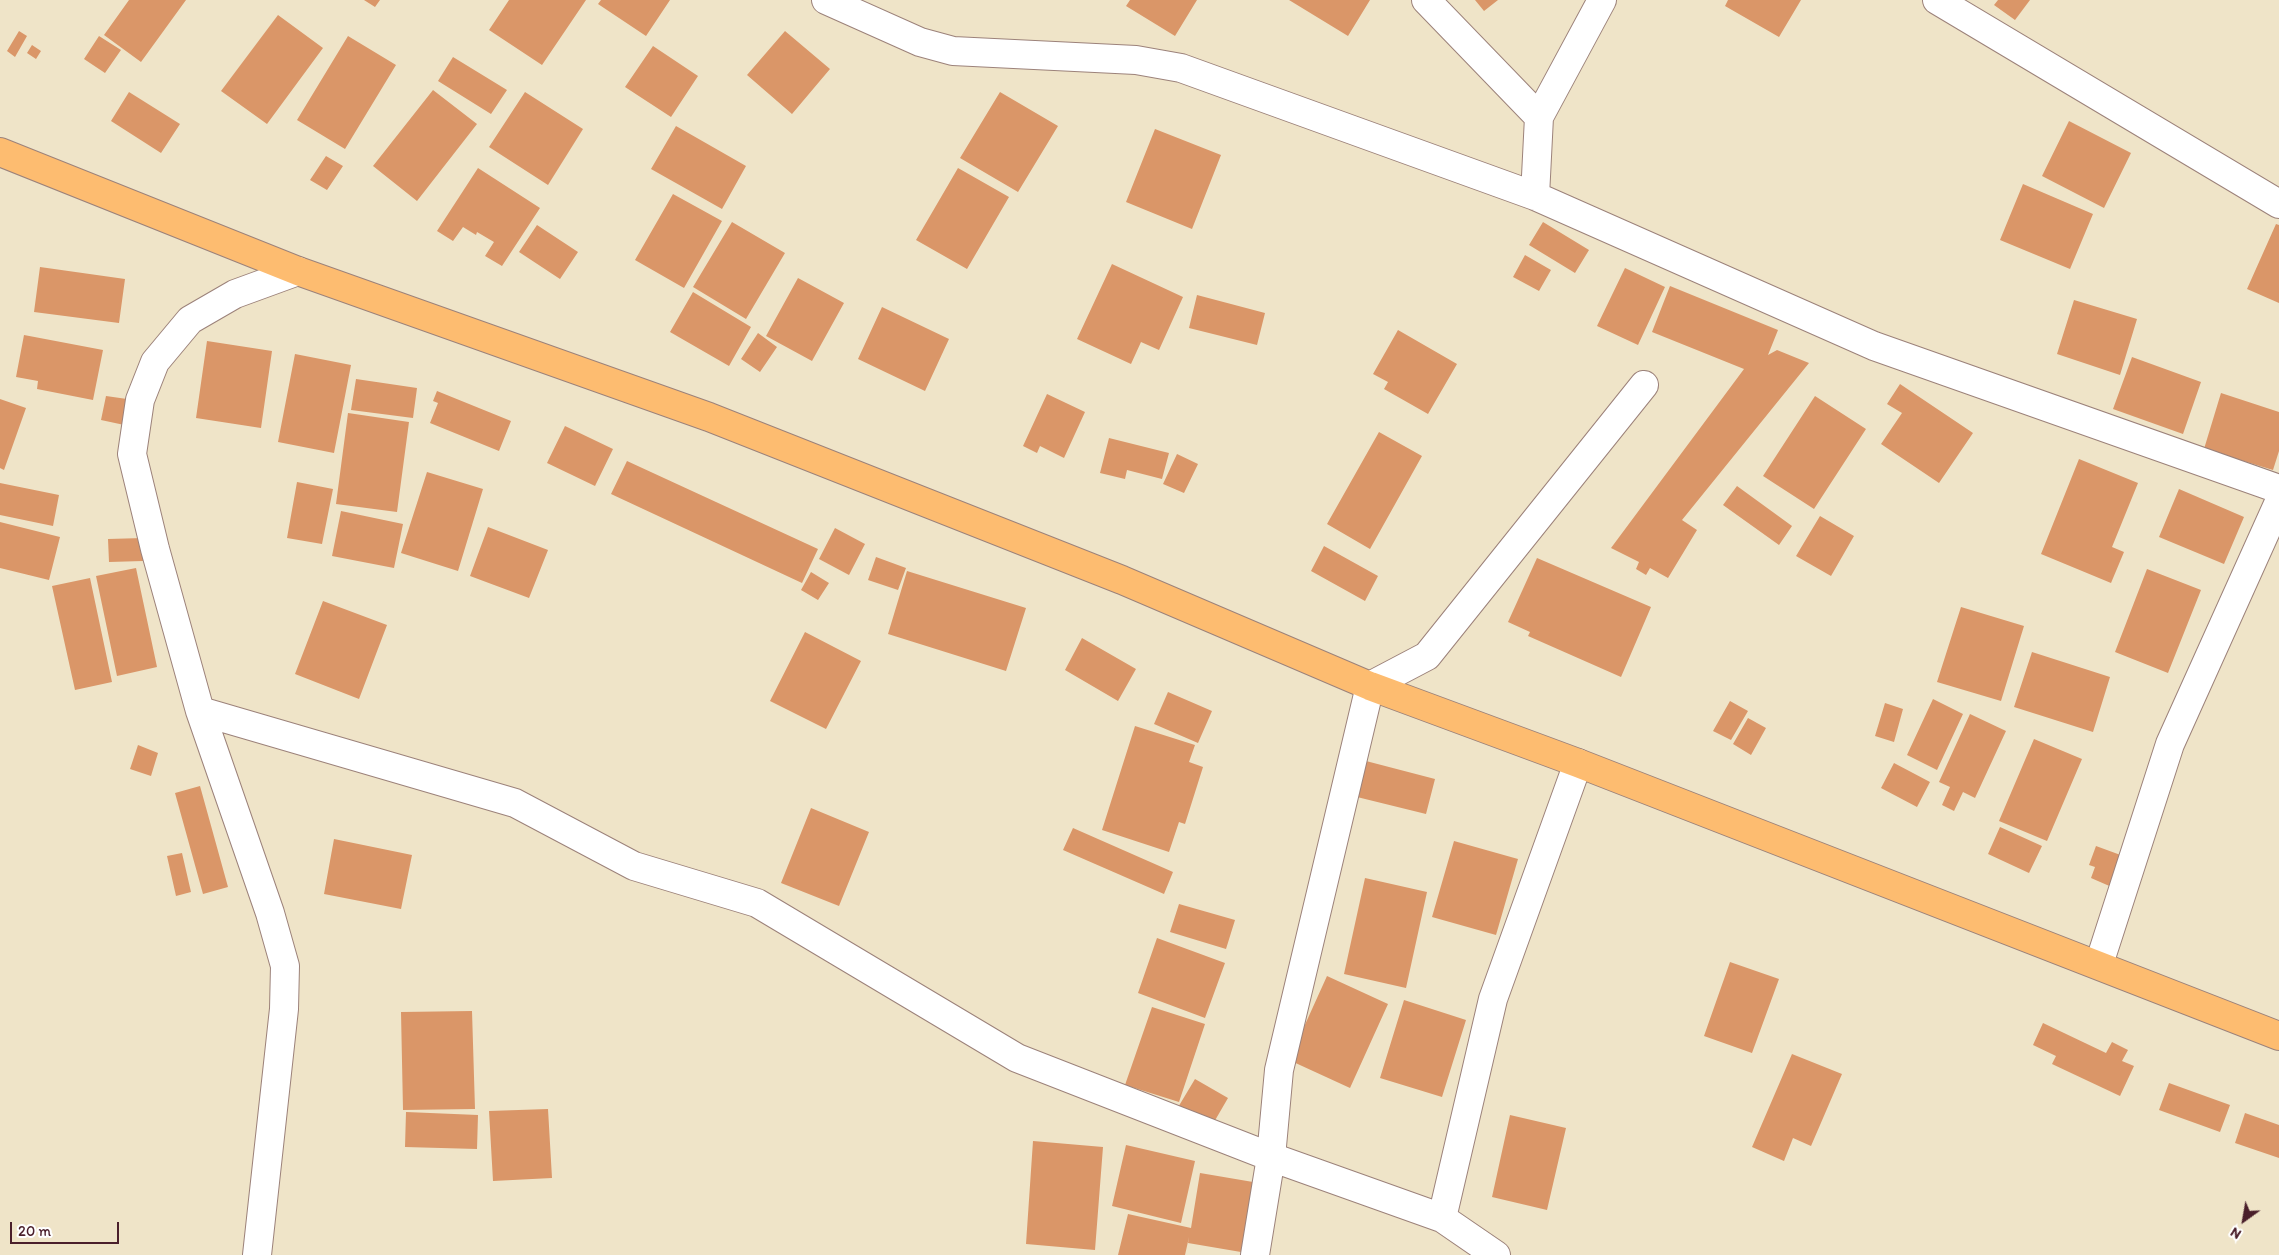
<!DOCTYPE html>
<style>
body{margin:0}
#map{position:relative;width:2279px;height:1255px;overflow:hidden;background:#efe4c8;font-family:Itim,sans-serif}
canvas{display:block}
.north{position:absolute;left:2219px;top:1195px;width:50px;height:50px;-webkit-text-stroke:4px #fff;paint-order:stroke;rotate:212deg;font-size:14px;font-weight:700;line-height:20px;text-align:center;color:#4a1f2b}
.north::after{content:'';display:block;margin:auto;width:18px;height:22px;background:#4a1f2b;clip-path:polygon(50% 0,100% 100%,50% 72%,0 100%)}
.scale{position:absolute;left:10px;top:1222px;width:109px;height:22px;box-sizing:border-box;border:2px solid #4a1f2b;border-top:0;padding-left:6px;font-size:15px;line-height:18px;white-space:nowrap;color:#4a1f2b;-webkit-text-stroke:4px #fff;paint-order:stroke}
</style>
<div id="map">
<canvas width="2279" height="1255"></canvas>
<div class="north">N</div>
<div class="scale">20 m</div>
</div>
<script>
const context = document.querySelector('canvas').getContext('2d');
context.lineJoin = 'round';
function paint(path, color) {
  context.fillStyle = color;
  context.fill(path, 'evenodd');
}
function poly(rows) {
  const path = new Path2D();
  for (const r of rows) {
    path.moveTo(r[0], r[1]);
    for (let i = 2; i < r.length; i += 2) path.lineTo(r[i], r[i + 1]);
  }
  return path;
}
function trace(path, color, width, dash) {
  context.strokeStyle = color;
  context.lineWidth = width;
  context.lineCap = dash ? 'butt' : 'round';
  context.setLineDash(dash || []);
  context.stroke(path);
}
paint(poly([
 [129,0,186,0,141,62,104,35],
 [364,0,380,0,375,7],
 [509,0,586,0,542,65,489,30],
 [601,0,670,0,646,36,598,4],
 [1130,0,1197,0,1175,36,1126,6],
 [1289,0,1370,0,1348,36],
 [1475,0,1498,0,1484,11],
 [1728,0,1801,0,1779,37,1725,6],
 [1998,0,2030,0,2015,20,1994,5],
 [278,15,323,48,267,124,221,91],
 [19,31,27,36,15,57,7,51],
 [785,31,830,69,792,114,747,75],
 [99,36,121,50,105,73,84,59],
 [348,36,396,65,345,149,297,120],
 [32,45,41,51,36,59,27,53],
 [653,46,698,76,671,117,625,87],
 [453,57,507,90,491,114,438,81],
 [433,90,477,124,417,201,373,166],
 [129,92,180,124,161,153,111,121],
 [525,92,583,129,548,185,489,147],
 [1000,92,1058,126,1018,192,960,158],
 [2069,121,2131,153,2104,208,2042,176],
 [676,126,746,166,722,209,651,169],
 [1155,129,1221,155,1192,229,1126,202],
 [326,156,343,166,327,190,310,180],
 [478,168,540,208,502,266,485,256,494,242,477,232,476,235,463,227,453,241,437,231],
 [958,168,1009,197,967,269,916,240],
 [2023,184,2093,214,2070,269,2000,240],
 [673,194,722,221,684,288,635,260],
 [732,222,785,253,746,319,693,287],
 [1543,222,1589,250,1575,273,1529,245],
 [2276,224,2279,225,2279,303,2247,289],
 [537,225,578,252,560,279,519,252],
 [1525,255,1551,270,1539,291,1513,277],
 [1112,264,1183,297,1159,350,1141,342,1131,364,1077,339],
 [40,267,125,279,119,323,34,312],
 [1625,268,1665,287,1638,345,1597,326],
 [798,278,844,303,812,361,766,336],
 [1670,286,1778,330,1768,355,1777,350,1809,363,1682,520,1697,530,1668,578,1650,568,1646,575,1636,569,1639,562,1611,548,1744,369,1652,332],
 [693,292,751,327,729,366,670,332],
 [1197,295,1265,313,1257,345,1189,328],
 [2074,300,2137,319,2120,375,2057,354],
 [882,307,949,339,925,391,858,359],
 [1398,330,1457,364,1428,414,1384,389,1388,382,1373,374],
 [758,333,777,347,760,372,741,359],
 [24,335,103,350,93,400,37,389,38,381,16,377],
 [207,341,272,351,261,428,196,418],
 [295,354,351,365,334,453,278,442],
 [2132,357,2201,382,2183,434,2113,409],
 [356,379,417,388,413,418,351,410],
 [1900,384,1973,433,1939,483,1881,444,1902,413,1887,404],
 [437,391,511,421,499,451,430,423,438,403,433,401],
 [2221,393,2279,412,2279,451,2273,470,2204,449],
 [1047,394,1085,412,1064,458,1040,446,1037,453,1023,446],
 [106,396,134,400,129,426,101,420],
 [1815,396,1866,429,1814,509,1763,476],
 [0,399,26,408,4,470,0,468],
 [348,413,409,422,397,512,336,504],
 [565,426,613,449,595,486,547,463],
 [1379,432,1422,456,1370,549,1327,524],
 [1109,438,1169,453,1162,479,1127,470,1125,479,1100,473],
 [1177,454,1198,464,1184,493,1163,484],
 [2079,459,2138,483,2112,547,2124,552,2111,583,2041,554],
 [627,461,818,549,802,583,611,494],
 [427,472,483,489,458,571,401,553],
 [297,482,333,489,322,544,287,538],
 [0,483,59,495,53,526,0,515],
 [1737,486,1792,526,1779,545,1723,505],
 [2179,489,2244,517,2224,564,2159,537],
 [341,511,403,524,394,568,332,556],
 [1820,516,1854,536,1831,576,1796,556],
 [0,522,60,537,49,580,0,568],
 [488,527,548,550,529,598,470,576],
 [835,528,865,544,849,575,819,559],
 [143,538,143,561,109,562,108,539],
 [1324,546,1378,576,1365,601,1311,571],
 [876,557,906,568,898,590,868,580],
 [1537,558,1651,607,1621,677,1528,636,1530,632,1508,622],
 [136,568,157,667,117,676,96,576],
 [2147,569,2201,590,2168,673,2115,652],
 [907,571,1026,608,1006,671,888,634],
 [811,572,829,583,818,600,801,590],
 [90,578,112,682,75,690,52,586],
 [323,601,387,625,359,699,295,674],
 [1961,607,2024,626,2001,701,1937,682],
 [805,632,861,661,826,729,770,701],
 [1082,638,1136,669,1118,701,1065,670],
 [2032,652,2110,677,2093,732,2014,707],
 [1168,692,1212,711,1198,743,1154,724],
 [1933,699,1963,714,1937,770,1907,755],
 [1730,701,1748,711,1731,740,1713,731],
 [1885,703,1903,709,1894,742,1875,736],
 [1970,714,2006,731,1975,798,1963,792,1954,811,1942,805,1950,787,1939,782],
 [1748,718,1766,728,1751,755,1733,744],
 [1135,726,1195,745,1189,762,1203,767,1185,824,1179,822,1169,852,1102,830],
 [2034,739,2082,759,2047,841,1999,821],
 [138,745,158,753,151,776,130,769],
 [1366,761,1435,779,1426,814,1357,797],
 [1894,763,1930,782,1917,807,1881,788],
 [200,786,228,887,203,894,175,793],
 [811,808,869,832,839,906,781,883],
 [2000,827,2042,846,2029,873,1988,854],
 [1073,828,1173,872,1164,894,1063,850],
 [334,839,412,855,401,909,324,894],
 [1454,841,1518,859,1496,935,1432,917],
 [2096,846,2126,857,2114,888,2091,878,2095,867,2089,865],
 [182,853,191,892,176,896,167,856],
 [1365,878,1427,892,1406,988,1344,974],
 [1179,904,1235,920,1226,949,1170,932],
 [1157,938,1225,963,1205,1018,1138,993],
 [1730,962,1779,979,1752,1053,1704,1036],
 [1327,976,1388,1004,1350,1088,1289,1060],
 [1404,1000,1466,1020,1442,1097,1380,1078],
 [1152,1007,1205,1024,1179,1102,1125,1085],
 [472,1011,475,1109,403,1110,401,1012],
 [2043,1023,2106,1053,2112,1042,2128,1050,2122,1061,2134,1066,2120,1096,2052,1064,2056,1056,2033,1045],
 [1792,1054,1842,1074,1811,1146,1793,1138,1784,1161,1752,1147],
 [1195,1079,1228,1098,1210,1129,1177,1109],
 [2169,1083,2230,1105,2220,1132,2159,1110],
 [548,1109,552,1178,493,1181,489,1111],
 [406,1112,478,1115,477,1149,405,1147],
 [2245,1113,2279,1125,2279,1158,2235,1143],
 [1510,1115,1566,1128,1547,1210,1492,1197],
 [1033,1141,1103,1147,1095,1250,1026,1244],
 [1126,1145,1195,1161,1181,1223,1112,1206],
 [1200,1173,1253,1182,1241,1252,1188,1243,1189,1237,1185,1255,1118,1255,1128,1214,1191,1228]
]), '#da9668');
const minor = poly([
 [826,0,920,42,953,51,1136,60,1181,68,1535,196,1874,346,2279,489],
 [1426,0,1539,117],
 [1937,0,2279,204],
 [1535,196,1539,117,1602,0],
 [200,711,515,803,634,866,757,903,1017,1058,1271,1157,1442,1218,1496,1255],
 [2099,964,2170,744,2279,502],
 [1442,1218,1493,999,1578,763],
 [257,1255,284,1009,285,966,270,913,200,711,155,549,132,454,140,400,155,362,190,320,235,294,298,271],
 [1255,1255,1271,1157,1279,1070,1370,686,1427,656,1644,385]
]);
const major = poly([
 [0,152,298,271,709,417,1122,580,1370,686,1578,763,2279,1036]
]);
trace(minor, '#9c827a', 30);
trace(major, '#9c827a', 30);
trace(minor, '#fff', 28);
trace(major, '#fdbc70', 28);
</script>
